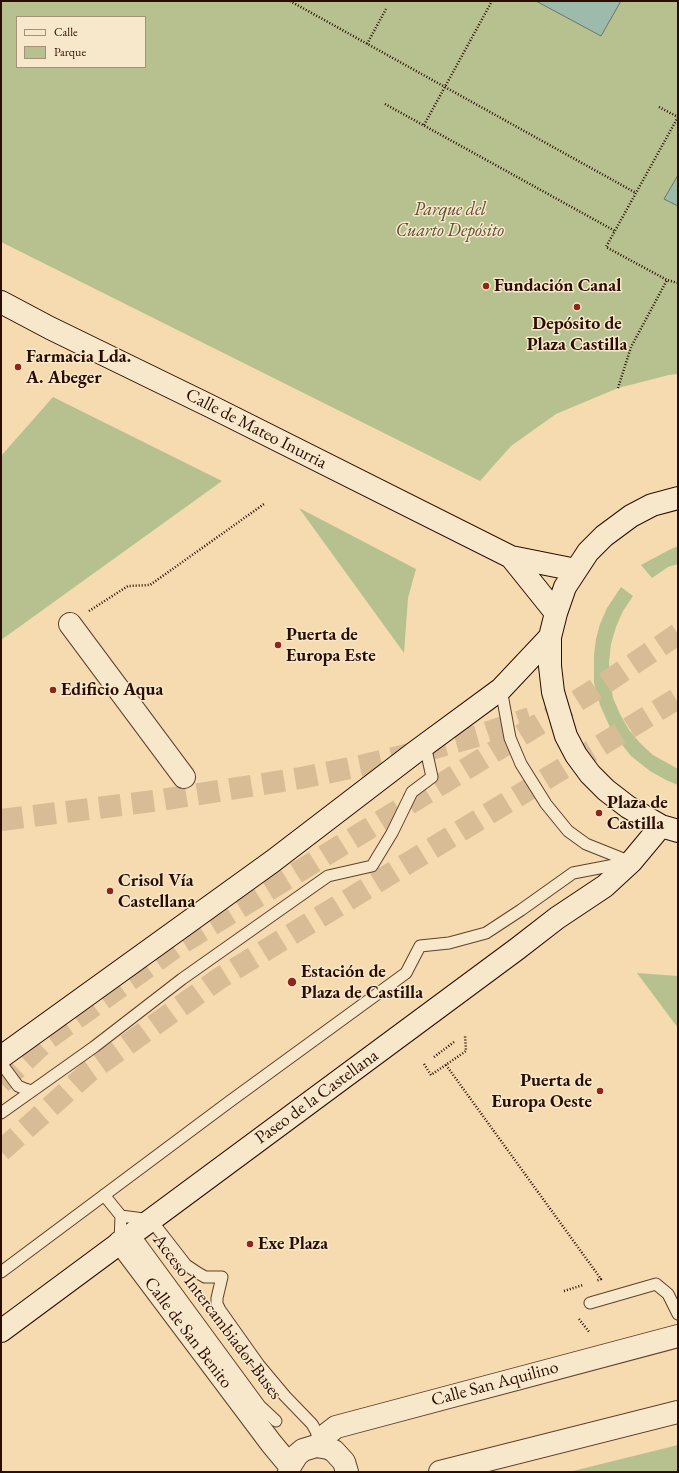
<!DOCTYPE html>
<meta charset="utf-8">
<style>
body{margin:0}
#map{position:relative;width:679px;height:1473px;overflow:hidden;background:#f5dbaf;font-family:"EB Garamond",serif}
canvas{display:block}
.frame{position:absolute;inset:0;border:2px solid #2b0d00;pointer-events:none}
.legend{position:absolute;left:16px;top:16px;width:130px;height:52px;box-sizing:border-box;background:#f8e8cb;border:1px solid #a6907a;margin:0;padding:5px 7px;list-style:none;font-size:12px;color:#2b0d00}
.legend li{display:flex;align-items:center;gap:8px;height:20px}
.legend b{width:20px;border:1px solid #a6907a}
</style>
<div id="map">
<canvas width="679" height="1473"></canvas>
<div class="frame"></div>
<ul class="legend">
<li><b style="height:5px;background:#f8e8cb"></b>Calle</li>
<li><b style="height:11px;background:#b6c18f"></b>Parque</li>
</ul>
</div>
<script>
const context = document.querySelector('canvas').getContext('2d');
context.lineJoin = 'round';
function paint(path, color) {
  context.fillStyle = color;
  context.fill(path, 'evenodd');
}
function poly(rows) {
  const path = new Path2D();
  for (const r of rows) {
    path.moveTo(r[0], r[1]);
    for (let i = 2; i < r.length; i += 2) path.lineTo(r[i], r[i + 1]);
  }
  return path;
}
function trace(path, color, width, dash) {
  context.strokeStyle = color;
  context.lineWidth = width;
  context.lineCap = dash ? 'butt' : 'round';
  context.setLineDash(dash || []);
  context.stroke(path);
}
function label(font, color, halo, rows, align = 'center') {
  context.font = font + ' "EB Garamond",serif';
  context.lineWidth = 3;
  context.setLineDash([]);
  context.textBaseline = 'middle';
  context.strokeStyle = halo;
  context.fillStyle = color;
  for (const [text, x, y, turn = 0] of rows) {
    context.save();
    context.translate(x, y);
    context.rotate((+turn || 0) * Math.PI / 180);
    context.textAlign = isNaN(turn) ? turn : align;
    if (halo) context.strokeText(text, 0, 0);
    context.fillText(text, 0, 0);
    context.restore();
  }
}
paint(poly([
 [1,1,678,1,678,374,669,375,618,388,556,414,511,446,480,481,1,242],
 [17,17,145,17,145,67,17,67],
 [53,397,222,481,1,640,1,456],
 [299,508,416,569,408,598,404,653],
 [678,546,678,564,668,567,652,578,641,565,669,550],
 [621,587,633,596,623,611,616,627,611,644,609,662,610,680,613,698,620,714,629,730,640,743,653,755,678,769,678,785,666,780,650,771,631,756,612,732,600,705,594,683,594,655,596,639,600,624,607,608],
 [637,973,678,976,678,1028],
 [678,1445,678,1472,569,1472]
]), '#b6c18f');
const water = poly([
 [536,1,621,1,601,36,536,1],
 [678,175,678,206,664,199,678,175]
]);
paint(water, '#9cbbaa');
trace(water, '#6f7566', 1);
trace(poly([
 [1,820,161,800,301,778,365,765,438,747,480,735,530,718],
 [1,1083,49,1038,177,946,593,691,678,634],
 [1,1151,90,1071,220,978,678,698]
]), '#d7bc95', 22, [22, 11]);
const lane = poly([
 [501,689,510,738,521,764,546,804,568,831,586,844,631,862],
 [1,1063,18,1086,25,1089,32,1091],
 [1,1113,94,1047,182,979,328,876,372,866,392,833,412,792,432,777,425,745],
 [104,1195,121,1216,120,1242],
 [121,1216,151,1220,186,1265,198,1273,205,1277,222,1277,217,1298,217,1304,220,1310,259,1365,285,1396,312,1424,316,1431,320,1444],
 [133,1233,238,1376,260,1406,276,1421],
 [1,1272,229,1102,406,973,420,946,449,943,486,933,521,910,573,873,625,863],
 [590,1303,656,1284,668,1294,678,1314]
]);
const street = poly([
 [70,624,184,777],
 [120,1242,271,1443,290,1466],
 [321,1446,327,1434,336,1427,678,1336],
 [289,1472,290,1466,297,1455,303,1450,316,1446,328,1448,334,1451,344,1462,347,1472],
 [440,1472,678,1412]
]);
const secondary = poly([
 [1,302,50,328,210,406,511,557,576,570],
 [678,498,652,505,631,516,604,536,588,552,565,587,556,613,550,637,550,666,553,692,566,736,576,755,590,774,606,790,628,807,661,826,678,831],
 [511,557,556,613],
 [1,1057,273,861,414,753,501,689,550,637],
 [1,1331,517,949,557,918,605,886,631,862,661,826]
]);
trace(lane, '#5e402c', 13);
trace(street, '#5e402c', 24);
trace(secondary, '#2b0d00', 24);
trace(poly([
 [290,1,636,193],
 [367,44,386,9],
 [385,104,615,231],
 [659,107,678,117],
 [678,117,606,247,667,280,678,283],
 [424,125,492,1],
 [618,388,631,347,667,280],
 [89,611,128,586,150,585,264,504],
 [434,1057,454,1042],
 [424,1064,431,1075,466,1051,465,1035],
 [446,1065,601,1279,596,1281],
 [564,1291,583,1285],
 [579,1319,590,1333]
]), '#2b0d00', 2.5, [1, 2]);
trace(lane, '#f8e8cb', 11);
trace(street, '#f8e8cb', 22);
trace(secondary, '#f8e8cb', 22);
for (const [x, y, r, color] of [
 [486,286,4,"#8f2418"],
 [577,307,4,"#8f2418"],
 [18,367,4,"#8f2418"],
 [278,645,4,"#8f2418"],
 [53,690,4,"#8f2418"],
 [599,813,4,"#8f2418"],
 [110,891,4,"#8f2418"],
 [292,982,5,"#8f2418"],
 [600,1091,4,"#8f2418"],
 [250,1244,4,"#8f2418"]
]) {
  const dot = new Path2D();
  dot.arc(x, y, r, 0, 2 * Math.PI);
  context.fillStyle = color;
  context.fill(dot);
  trace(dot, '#f8e8cb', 1.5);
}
label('italic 18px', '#5c4c32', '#f8e8cb', [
 ["Parque del",450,210],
 ["Cuarto Depósito",450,231]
]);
label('bold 18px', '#2b0d00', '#f8e8cb', [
 ["Fundación Canal",494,286],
 ["Depósito de",577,324,"center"],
 ["Plaza Castilla",577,345,"center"],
 ["Farmacia Lda.",26,357],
 ["A. Abeger",26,378],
 ["Puerta de",286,635],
 ["Europa Este",286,656],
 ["Edificio Aqua",61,690],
 ["Plaza de",607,803],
 ["Castilla",607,824],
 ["Crisol Vía",118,881],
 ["Castellana",118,902],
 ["Estación de",301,972],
 ["Plaza de Castilla",301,993],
 ["Puerta de",592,1081,"right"],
 ["Europa Oeste",592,1102,"right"],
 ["Exe Plaza",258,1244]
], 'left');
label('18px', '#2b0d00', '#f8e8cb', [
 ["Calle de Mateo Inurria",256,429,27],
 ["Paseo de la Castellana",317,1097,-36],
 ["Acceso Intercambiador Buses",217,1317,53],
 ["Calle de San Benito",188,1333,53],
 ["Calle San Aquilino",495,1384,-15]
]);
</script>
